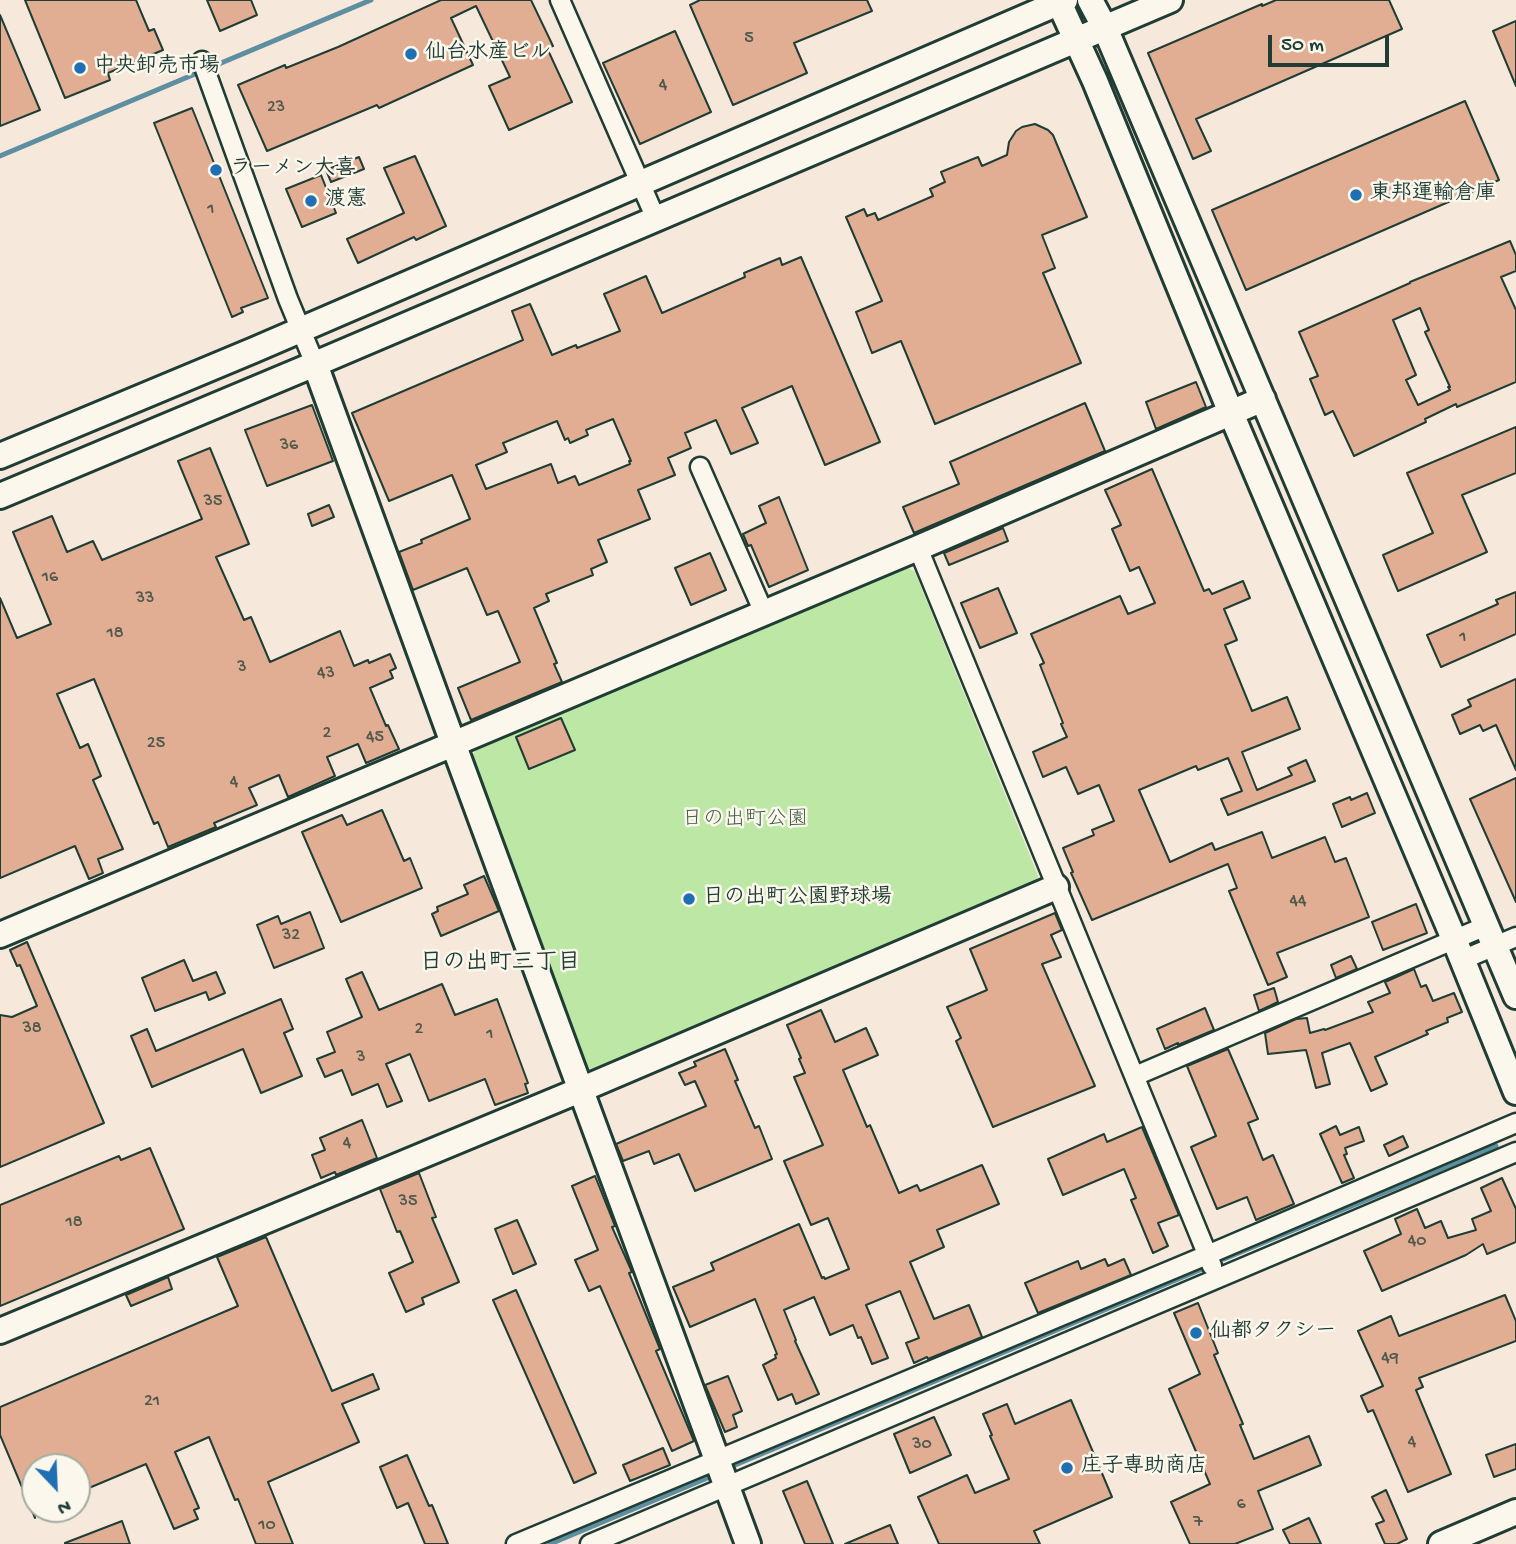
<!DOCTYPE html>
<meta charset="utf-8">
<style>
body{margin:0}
#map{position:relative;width:1516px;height:1544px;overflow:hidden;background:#f6e8da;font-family:"Gochi Hand",sans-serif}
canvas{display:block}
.north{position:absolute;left:21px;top:1453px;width:70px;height:70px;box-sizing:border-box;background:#fbf7ec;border:2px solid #a3ada2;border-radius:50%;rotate:157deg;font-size:19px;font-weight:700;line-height:28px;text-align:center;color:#1f3d34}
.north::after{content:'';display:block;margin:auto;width:24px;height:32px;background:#1f6fb2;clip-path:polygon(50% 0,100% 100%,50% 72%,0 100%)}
.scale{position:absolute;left:1268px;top:35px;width:121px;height:32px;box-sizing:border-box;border:4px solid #1f3d34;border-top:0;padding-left:9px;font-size:21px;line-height:24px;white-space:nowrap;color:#1f3d34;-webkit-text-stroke:5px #fbf7ec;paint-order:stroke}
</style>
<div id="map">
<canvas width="1516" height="1544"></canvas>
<div class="north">N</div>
<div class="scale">50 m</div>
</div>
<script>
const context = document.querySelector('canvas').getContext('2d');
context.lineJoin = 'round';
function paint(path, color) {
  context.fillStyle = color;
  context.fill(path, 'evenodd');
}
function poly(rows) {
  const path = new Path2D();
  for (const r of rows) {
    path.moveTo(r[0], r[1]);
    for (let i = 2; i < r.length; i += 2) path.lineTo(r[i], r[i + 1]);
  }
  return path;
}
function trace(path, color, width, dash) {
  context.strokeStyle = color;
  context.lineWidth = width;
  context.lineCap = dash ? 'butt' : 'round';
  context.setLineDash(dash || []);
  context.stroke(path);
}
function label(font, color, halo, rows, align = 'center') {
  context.font = font + ' "Gochi Hand","Klee One",sans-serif';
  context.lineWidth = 5;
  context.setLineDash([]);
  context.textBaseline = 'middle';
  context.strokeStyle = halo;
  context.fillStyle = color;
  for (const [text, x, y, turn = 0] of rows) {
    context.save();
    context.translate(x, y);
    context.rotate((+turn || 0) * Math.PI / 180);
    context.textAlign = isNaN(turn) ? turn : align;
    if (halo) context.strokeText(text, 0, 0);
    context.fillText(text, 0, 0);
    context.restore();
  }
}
paint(poly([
 [901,564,915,572,1038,876,1035,887,596,1075,582,1071,472,758,478,744]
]), '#bde7a4');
trace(poly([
 [0,156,371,0],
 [1224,1259,1496,1146],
 [735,1465,1202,1269],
 [550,1544,712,1476]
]), '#5e8fa0', 5);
const building = poly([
 [25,0,136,0,149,31,154,29,163,50,108,73,110,80,65,98,25,0],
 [207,0,251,0,257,15,220,31,207,0],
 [441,0,531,0,553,46,547,48,572,102,509,130,489,86,510,77,476,6,451,18,473,65,379,108,377,105,267,151,238,85,285,65,286,68,338,47,441,0],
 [700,0,867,0,872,11,794,43,807,73,733,105,690,5,700,0],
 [1276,0,1389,0,1402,29,1196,119,1211,151,1193,159,1148,53,1262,4,1262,6,1276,0],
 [0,15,40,110,0,126,0,15],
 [1516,21,1516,86,1493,31,1516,21],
 [675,31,711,112,640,144,603,63,675,31],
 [1465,101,1499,180,1246,290,1212,210,1465,101],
 [192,108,268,298,241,308,243,312,232,317,154,123,192,108],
 [1035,124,1048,130,1053,135,1087,217,1042,235,1055,268,1043,273,1081,363,935,424,901,341,872,353,856,312,882,301,846,217,864,209,867,216,875,213,878,220,933,196,930,189,945,182,941,172,978,157,982,166,1007,155,1009,142,1016,131,1022,127,1035,124],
 [415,156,446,226,416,240,414,237,358,263,347,239,404,213,384,168,415,156],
 [359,157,364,169,331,182,326,170,359,157],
 [321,175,336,213,302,227,286,189,321,175],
 [1510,241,1516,255,1516,271,1501,277,1516,310,1516,382,1457,407,1456,404,1425,419,1426,422,1354,456,1333,411,1325,415,1310,379,1318,376,1299,332,1410,283,1410,282,1510,241],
 [1420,308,1429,330,1425,332,1450,387,1448,387,1450,390,1418,405,1406,380,1416,375,1393,320,1420,308],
 [801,257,880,442,825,465,792,386,742,408,758,443,731,454,716,420,685,433,691,448,668,458,675,475,638,490,650,519,598,540,607,562,591,569,593,575,546,594,549,601,534,608,557,663,554,664,562,682,471,720,458,688,520,662,498,611,487,615,467,568,413,590,399,552,422,543,421,540,470,519,452,475,389,501,352,413,523,340,512,311,530,304,552,355,576,345,577,348,620,331,604,294,646,276,662,313,745,277,744,273,780,258,782,265,801,257],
 [613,419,631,461,629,461,630,464,579,485,575,476,558,483,551,464,486,489,476,465,507,452,503,443,557,421,565,440,568,438,570,443,588,435,586,430,613,419],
 [1196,382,1206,407,1156,429,1146,402,1196,382],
 [1085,403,1105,451,914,533,903,507,959,484,950,462,1085,403],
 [312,405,333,461,267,486,245,430,312,405],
 [1516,427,1516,473,1462,495,1487,552,1398,591,1383,555,1433,533,1407,473,1516,427],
 [210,448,249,544,216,557,244,620,251,617,270,662,340,631,354,666,368,660,369,663,390,654,396,668,390,671,393,678,370,688,386,726,388,725,399,749,366,763,358,744,327,757,335,776,288,797,279,775,249,788,257,805,214,823,216,827,168,847,158,822,154,824,94,679,57,694,80,748,88,744,101,776,93,780,123,849,98,859,103,873,89,879,75,846,0,878,0,598,17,638,51,624,13,532,52,516,67,552,93,541,102,560,202,519,178,461,210,448],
 [1152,469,1204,591,1209,589,1212,594,1243,581,1250,598,1224,609,1237,640,1225,645,1252,711,1287,697,1300,729,1242,752,1257,790,1292,775,1288,768,1306,760,1315,781,1228,815,1221,799,1242,791,1228,758,1198,770,1196,766,1139,790,1170,862,1212,843,1215,850,1262,832,1272,858,1325,837,1335,862,1346,858,1369,917,1277,953,1287,977,1268,985,1229,891,1237,888,1228,864,1092,920,1071,873,1073,872,1063,848,1094,835,1092,830,1114,821,1099,785,1078,794,1066,767,1043,777,1033,752,1067,737,1061,724,1063,723,1040,665,1044,663,1031,634,1120,596,1128,614,1155,603,1139,567,1130,571,1112,529,1121,525,1105,490,1152,469],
 [779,497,808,570,769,587,751,545,748,546,743,534,766,523,759,506,779,497],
 [329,505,334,517,312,526,308,514,329,505],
 [1003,528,1008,541,949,565,944,553,1003,528],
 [710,553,726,590,691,605,675,568,710,553],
 [998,588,1017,633,980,648,961,603,998,588],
 [1516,592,1516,634,1441,667,1427,635,1498,604,1496,600,1516,592],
 [1516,679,1516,770,1496,725,1483,731,1480,725,1460,734,1452,715,1471,706,1468,700,1516,679],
 [561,718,575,750,529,769,516,737,561,718],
 [1516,778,1516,902,1470,799,1516,778],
 [1367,793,1375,813,1342,827,1333,804,1350,797,1351,800,1367,793],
 [382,810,404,861,410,858,422,888,341,922,302,832,342,815,347,825,382,810],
 [484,876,499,911,441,936,432,914,438,911,437,907,468,894,464,885,484,876],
 [1416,904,1427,933,1383,950,1372,922,1416,904],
 [310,912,324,948,274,968,257,925,278,916,281,924,310,912],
 [1055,913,1062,930,1051,935,1061,957,1042,964,1095,1086,993,1127,956,1041,961,1038,947,1007,987,990,970,949,1055,913],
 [27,942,104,1123,0,1167,0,1015,12,1017,37,1006,20,965,17,966,10,950,27,942],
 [1351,956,1357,969,1336,978,1331,965,1351,956],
 [184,960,193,981,216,972,225,993,209,1000,206,992,155,1011,142,978,184,960],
 [1414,969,1421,987,1426,985,1433,1001,1454,993,1462,1012,1447,1018,1448,1022,1426,1031,1428,1034,1375,1057,1387,1084,1371,1091,1350,1043,1322,1053,1330,1084,1316,1088,1306,1050,1268,1054,1265,1033,1296,1019,1307,1018,1310,1033,1324,1029,1325,1030,1373,1012,1368,1002,1390,993,1385,982,1414,969],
 [362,972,379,1010,442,984,455,1015,497,999,528,1083,525,1084,528,1093,495,1105,485,1079,429,1101,410,1054,386,1064,402,1101,387,1107,378,1084,352,1095,342,1070,325,1077,317,1059,335,1052,327,1032,362,1017,346,979,362,972],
 [1274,988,1278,1002,1259,1011,1254,995,1274,988],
 [281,999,293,1029,284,1033,302,1076,261,1093,243,1049,152,1087,131,1036,147,1029,156,1051,281,999],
 [1205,1008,1214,1030,1178,1045,1178,1043,1165,1049,1157,1029,1205,1008],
 [821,1010,835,1042,866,1028,878,1055,843,1070,867,1127,870,1125,899,1193,917,1185,920,1191,982,1165,999,1204,937,1230,944,1247,910,1262,934,1319,969,1305,982,1337,928,1359,927,1357,914,1363,906,1343,919,1338,900,1291,866,1305,888,1358,872,1364,861,1337,858,1338,853,1325,830,1335,814,1297,784,1310,796,1340,795,1341,819,1394,796,1404,792,1394,778,1400,763,1365,776,1358,775,1355,777,1354,755,1299,690,1327,673,1287,714,1270,711,1263,799,1224,822,1278,824,1277,825,1279,849,1269,828,1218,811,1225,784,1161,823,1145,794,1077,805,1073,799,1059,801,1058,787,1025,821,1010],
 [725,1049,738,1080,735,1081,755,1128,759,1126,772,1159,695,1191,679,1154,654,1164,649,1151,623,1161,616,1144,706,1106,695,1081,685,1085,679,1073,696,1066,694,1062,725,1049],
 [1228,1049,1258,1119,1248,1123,1263,1160,1273,1155,1294,1204,1256,1220,1247,1197,1217,1209,1191,1147,1216,1136,1187,1066,1228,1049],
 [362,1120,377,1158,336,1175,335,1172,321,1178,312,1155,325,1150,320,1138,362,1120],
 [1336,1126,1340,1135,1359,1127,1364,1141,1345,1148,1347,1154,1344,1155,1354,1178,1342,1183,1320,1134,1336,1126],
 [1142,1127,1179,1215,1158,1223,1168,1246,1153,1253,1131,1200,1136,1198,1124,1169,1063,1195,1048,1159,1104,1134,1107,1142,1142,1127],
 [1403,1136,1408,1147,1389,1156,1384,1145,1403,1136],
 [150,1148,184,1229,0,1306,0,1205,119,1156,121,1160,150,1148],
 [419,1173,436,1217,432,1218,459,1282,422,1298,424,1304,406,1312,389,1273,413,1262,400,1231,397,1232,380,1189,419,1173],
 [595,1176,615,1226,612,1227,632,1272,629,1273,660,1349,656,1351,694,1441,672,1451,600,1286,589,1291,575,1260,598,1250,572,1186,595,1176],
 [1502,1178,1516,1209,1516,1242,1487,1254,1483,1244,1466,1255,1382,1291,1364,1251,1401,1234,1395,1219,1417,1209,1425,1228,1441,1221,1448,1238,1476,1230,1472,1219,1491,1211,1481,1188,1502,1178],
 [517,1220,536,1264,513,1274,495,1229,517,1220],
 [266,1237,332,1391,373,1374,379,1389,342,1404,359,1442,268,1482,293,1544,256,1544,238,1499,235,1500,209,1437,175,1452,199,1508,194,1510,198,1519,174,1529,146,1464,77,1493,77,1467,35,1467,35,1518,0,1435,0,1407,238,1306,217,1257,266,1237],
 [1105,1259,1108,1266,1124,1259,1131,1275,1038,1313,1025,1283,1078,1261,1081,1269,1105,1259],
 [168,1277,172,1289,131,1306,126,1295,168,1277],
 [516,1290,596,1473,574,1483,493,1300,516,1290],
 [1505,1295,1516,1321,1516,1341,1419,1378,1423,1387,1416,1390,1451,1474,1408,1492,1373,1410,1368,1412,1361,1396,1383,1386,1358,1331,1391,1316,1399,1336,1505,1295],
 [1198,1303,1218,1353,1214,1355,1243,1424,1240,1425,1254,1459,1309,1436,1321,1465,1258,1491,1273,1529,1235,1544,1190,1544,1171,1502,1210,1484,1169,1389,1200,1374,1174,1313,1198,1303],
 [728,1376,742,1411,733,1415,737,1427,725,1432,705,1385,728,1376],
 [1071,1400,1112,1497,1034,1531,1040,1544,939,1544,918,1497,967,1475,975,1493,1009,1479,990,1436,992,1435,983,1414,1007,1404,1015,1424,1071,1400],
 [934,1417,951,1455,910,1473,894,1434,934,1417],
 [1516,1444,1516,1469,1494,1477,1486,1455,1516,1444],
 [663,1448,670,1465,630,1481,623,1465,663,1448],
 [407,1455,429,1506,432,1505,448,1544,425,1544,408,1503,397,1508,380,1467,407,1455],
 [807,1481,833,1544,805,1544,783,1491,807,1481],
 [1386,1490,1407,1539,1397,1544,1385,1544,1376,1524,1384,1521,1372,1497,1386,1490],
 [1309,1518,1321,1544,1290,1544,1283,1530,1309,1518],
 [122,1521,130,1544,65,1544,65,1543,122,1521],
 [890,1525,898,1544,845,1544,890,1525]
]);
paint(building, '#e1ae94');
trace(building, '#1f3d34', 2);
const street = poly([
 [560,0,656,219],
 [202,61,288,299,315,364],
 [700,467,764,613],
 [918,548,1212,1266],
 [1462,960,1516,937],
 [1135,1076,1486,926],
 [516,1544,1207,1255,1516,1123],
 [590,1544,1516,1152]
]);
const secondary = poly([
 [1058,0,1095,81,1231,413,1454,939,1516,1092],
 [1090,0,1105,28,1516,996],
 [315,364,453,743,748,1544],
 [0,456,254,350,1065,0],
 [0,496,315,364,1170,0],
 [0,935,918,548,1263,399],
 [0,1331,580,1090,1056,887],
 [1441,1544,1516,1512]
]);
trace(street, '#1f3d34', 23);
trace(secondary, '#1f3d34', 30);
trace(street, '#fbf7ec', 18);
trace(secondary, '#fbf7ec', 24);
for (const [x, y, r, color] of [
 [411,54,7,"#1f6fb2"],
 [80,68,7,"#1f6fb2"],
 [216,170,7,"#1f6fb2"],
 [1356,195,7,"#1f6fb2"],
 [311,201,7,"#1f6fb2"],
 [689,899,7,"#1f6fb2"],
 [1196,1333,7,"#1f6fb2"],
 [1067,1468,7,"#1f6fb2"]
]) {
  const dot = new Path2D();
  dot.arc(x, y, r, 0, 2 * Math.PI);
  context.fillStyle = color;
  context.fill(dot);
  trace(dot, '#fbf7ec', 2.5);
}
label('18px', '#50594c', null, [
 ["5",749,39],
 ["4",663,86],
 ["23",276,108],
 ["1",211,210],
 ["36",289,446],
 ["35",213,502],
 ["16",50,578],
 ["33",145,599],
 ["18",115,634],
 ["1",1463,638],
 ["3",242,668],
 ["43",326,674],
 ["2",327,734],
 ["45",375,738],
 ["25",156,744],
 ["4",234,783],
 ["44",1298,902],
 ["32",291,936],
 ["38",32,1029],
 ["2",419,1030],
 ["1",490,1035],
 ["3",361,1058],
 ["4",347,1144],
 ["35",408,1202],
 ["18",74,1223],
 ["40",1417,1242],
 ["49",1390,1359],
 ["21",152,1402],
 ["4",1412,1443],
 ["30",922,1445],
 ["6",1241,1505],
 ["7",1198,1523],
 ["10",267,1526]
]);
label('bold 21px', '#1f3d34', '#fbf7ec', [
 ["仙台水産ビル",425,54],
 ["中央卸売市場",94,68],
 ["ラーメン大喜",230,170],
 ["東邦運輸倉庫",1370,195],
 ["渡憲",325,201],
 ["日の出町公園野球場",703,899],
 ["仙都タクシー",1210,1333],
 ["庄子専助商店",1081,1468]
], 'left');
label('21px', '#3f5f4a', '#fbf7ec', [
 ["日の出町公園",745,821]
]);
label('bold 23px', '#1f3d34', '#fbf7ec', [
 ["日の出町三丁目",500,964]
]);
</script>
